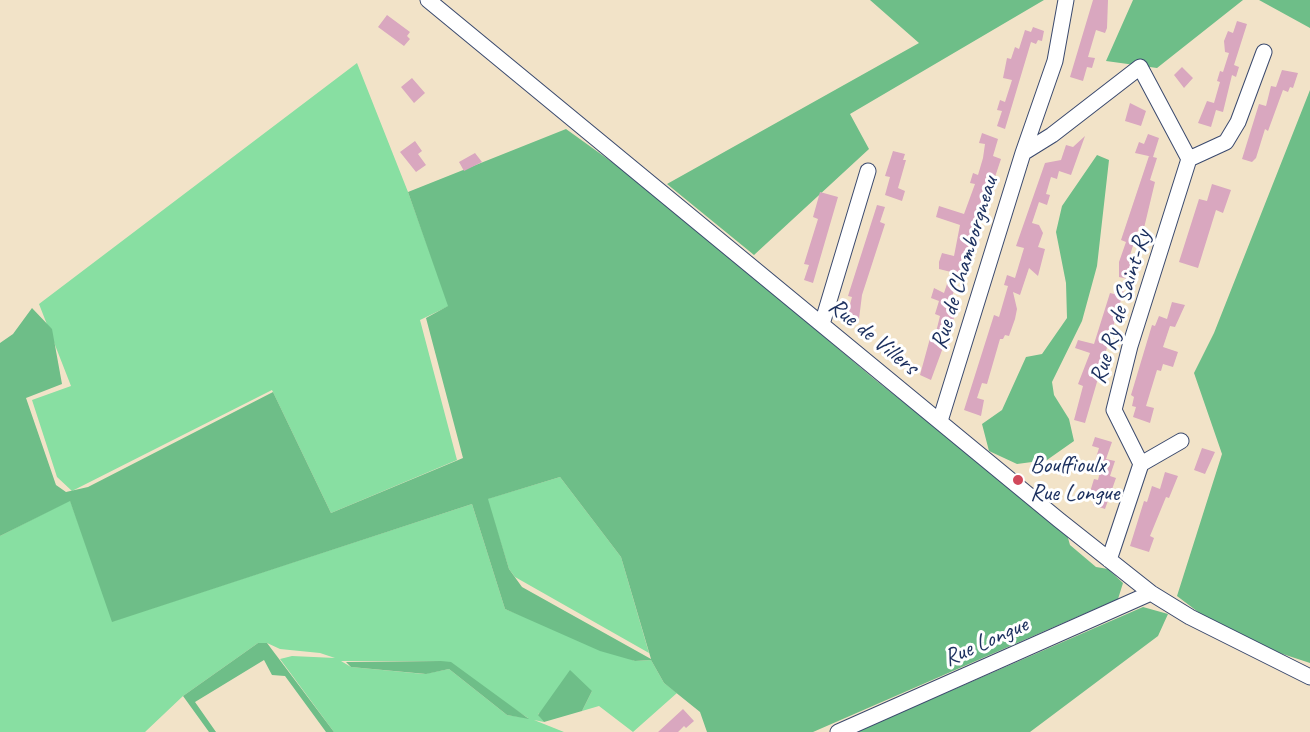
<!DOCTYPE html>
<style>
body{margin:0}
canvas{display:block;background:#f2e3c8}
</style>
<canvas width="1310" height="732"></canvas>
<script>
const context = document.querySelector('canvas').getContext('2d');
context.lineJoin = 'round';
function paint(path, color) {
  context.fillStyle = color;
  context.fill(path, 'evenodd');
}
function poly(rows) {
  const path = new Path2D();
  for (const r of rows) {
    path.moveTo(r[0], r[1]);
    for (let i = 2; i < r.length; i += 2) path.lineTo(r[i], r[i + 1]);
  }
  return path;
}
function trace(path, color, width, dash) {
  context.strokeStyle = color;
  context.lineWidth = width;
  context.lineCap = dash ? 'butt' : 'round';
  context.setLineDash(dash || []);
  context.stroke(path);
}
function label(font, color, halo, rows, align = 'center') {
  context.font = font + ' Caveat,sans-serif';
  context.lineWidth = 6;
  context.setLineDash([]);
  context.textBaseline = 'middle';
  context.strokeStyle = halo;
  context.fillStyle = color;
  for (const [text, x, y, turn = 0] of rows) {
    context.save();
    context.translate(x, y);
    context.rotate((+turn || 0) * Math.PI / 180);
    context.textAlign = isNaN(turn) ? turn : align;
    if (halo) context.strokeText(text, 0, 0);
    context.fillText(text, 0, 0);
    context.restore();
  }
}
paint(poly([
 [357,63,408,192,449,306,420,320,457,460,331,513,272,390,72,491,57,477,32,400,71,386,39,304],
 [560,477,621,557,649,653,515,577,509,569,487,499],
 [70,500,113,621,472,504,505,609,635,661,651,660,664,683,677,693,633,732,599,706,582,711,592,691,538,714,544,722,534,720,564,732,334,732,280,659,292,656,335,658,320,653,280,649,267,643,258,643,183,696,145,732,0,732,0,536],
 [341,661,441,661,528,718,507,715,449,669,424,674,351,667]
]), '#88dfa2');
paint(poly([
 [870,0,1044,0,850,114,869,149,754,255,667,184,919,43],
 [1133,0,1243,0,1157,68,1106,61],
 [1259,0,1310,0,1310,28],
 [1310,90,1310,663,1231,637,1177,596,1222,454,1194,373,1214,333],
 [566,129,648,188,873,378,1066,531,1070,545,1096,567,1108,569,1123,583,1118,599,813,732,707,732,700,712,664,683,651,660,635,661,600,651,505,609,472,504,112,622,70,501,0,536,0,343,13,334,32,308,52,329,62,384,26,398,56,485,66,492,88,487,273,392,331,513,463,458,426,318,448,306,408,192],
 [560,477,621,557,651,659,522,587,509,569,488,499],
 [1097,155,1109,160,1097,266,1082,321,1052,382,1054,395,1069,419,1074,441,1047,460,1017,464,989,451,982,424,1002,410,1026,357,1042,354,1067,318,1066,283,1056,232,1062,206],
 [1143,607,1168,614,1158,636,1030,732,856,732],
 [258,643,267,643,334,732,326,732,285,676,272,675,264,660,195,702,216,732,209,732,183,696],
 [441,661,451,662,529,719,507,715,449,669,426,674,351,667,346,662],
 [570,670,592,691,582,711,544,722,538,715]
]), '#6ebe88');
paint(poly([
 [1093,0,1108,0,1107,28,1105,33,1096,30,1088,57,1095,58,1092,68,1087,67,1083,81,1070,77],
 [387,15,410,32,407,36,410,39,404,46,378,27],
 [1237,21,1247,24,1234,65,1239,67,1236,77,1232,75,1223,112,1216,110,1211,127,1198,123,1207,101,1214,103,1220,82,1217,81,1220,71,1223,72,1229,53,1225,52,1224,41,1228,31,1233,33],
 [1033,27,1044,31,1042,41,1038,40,1036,44,1031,42,1005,129,997,126,1002,111,997,110,1000,100,1005,102,1012,80,1003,78,1007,58,1011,59,1015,47,1019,49,1025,30,1031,32],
 [1182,67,1193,78,1184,88,1174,75],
 [1282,70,1298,73,1293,88,1290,87,1288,92,1283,90,1268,131,1265,129,1256,158,1252,162,1242,159,1259,104,1266,106,1271,86,1276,87],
 [412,78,425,93,414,103,401,87],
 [1130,103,1146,111,1141,126,1125,121],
 [982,133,998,139,993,156,1001,159,994,180,991,179,947,312,955,315,931,380,920,375,932,331,936,332,940,316,935,314,939,301,931,298,934,288,944,293,951,272,939,269,939,262,942,253,954,256,960,225,936,217,939,206,964,214,975,184,970,183,973,173,978,175,983,158,985,144,979,143],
 [1148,134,1159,138,1153,157,1135,153,1139,142,1144,144],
 [1085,136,1071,175,1059,171,1057,179,1051,177,1046,194,1050,195,1047,205,1039,202,1032,223,1039,225,1043,233,1038,247,1045,249,1038,276,1029,268,1020,295,1013,292,1017,309,1015,319,1009,336,1005,335,1003,339,1000,339,987,384,982,383,977,398,984,400,981,416,964,410,994,315,999,317,1008,286,1004,285,1007,275,1015,278,1024,248,1016,246,1045,163,1061,160,1066,145,1073,147],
 [415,141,422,151,418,154,426,165,416,172,400,152],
 [893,151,905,154,903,160,906,160,898,188,905,191,902,201,885,195,890,177,885,176],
 [475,153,482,162,464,171,459,162],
 [1149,156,1157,158,1150,180,1155,182,1144,228,1139,227,1130,255,1139,258,1128,279,1119,277,1119,262,1126,242,1121,240],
 [1212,184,1231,190,1223,213,1216,210,1198,268,1179,262,1199,199,1207,201],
 [820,192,838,197,813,283,804,280,809,265,804,264,818,219,813,217],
 [877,205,885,207,880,222,885,224,862,295,859,319,847,315,852,297,848,296],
 [1117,283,1125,286,1085,423,1074,420,1083,386,1078,384,1090,353,1075,348,1078,340,1094,344,1110,293,1114,294],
 [1172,302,1185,305,1175,327,1170,326,1163,347,1178,352,1173,367,1163,364,1161,371,1157,370,1146,406,1154,408,1150,423,1133,417,1136,407,1132,406,1134,397,1131,395,1152,325,1155,326,1159,316,1167,319],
 [1095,437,1112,442,1106,459,1115,461,1110,476,1116,478,1105,509,1093,505,1094,493,1090,492,1094,479,1098,480,1102,464,1095,461,1099,448,1092,446],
 [1202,448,1215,452,1205,474,1194,470],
 [1165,472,1178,476,1169,498,1166,497,1150,536,1154,538,1149,552,1130,546,1144,501,1147,502,1152,486,1160,489],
 [683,709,694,721,686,728,684,726,678,732,658,732]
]), '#d9a7bf');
const minor = poly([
 [428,0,1059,520,1151,593,1190,617,1310,677],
 [1023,153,1055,61,1066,0],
 [822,324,868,171],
 [940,421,1023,153,1052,135,1140,67,1189,159],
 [1141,464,1114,410,1130,346,1189,159,1226,142,1238,122,1264,52],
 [1109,560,1141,464,1181,441],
 [838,732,1151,593]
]);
trace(minor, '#3b4a6e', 17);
trace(minor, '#fff', 15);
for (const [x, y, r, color] of [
 [1018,480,6,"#d1495b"]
]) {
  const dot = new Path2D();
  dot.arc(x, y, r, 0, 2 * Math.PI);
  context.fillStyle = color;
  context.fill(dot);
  trace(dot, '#fff', 2);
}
label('24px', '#1b2f5e', '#fff', [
 ["Rue de Chamborgneau",965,263,-73],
 ["Rue Ry de Saint-Ry",1121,307,-73],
 ["Rue de Villers",873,337,39],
 ["Rue Longue",986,642,-24]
]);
label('24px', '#1b2f5e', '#fff', [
 ["Bouffioulx",1030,466],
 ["Rue Longue",1030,494]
], 'left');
</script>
